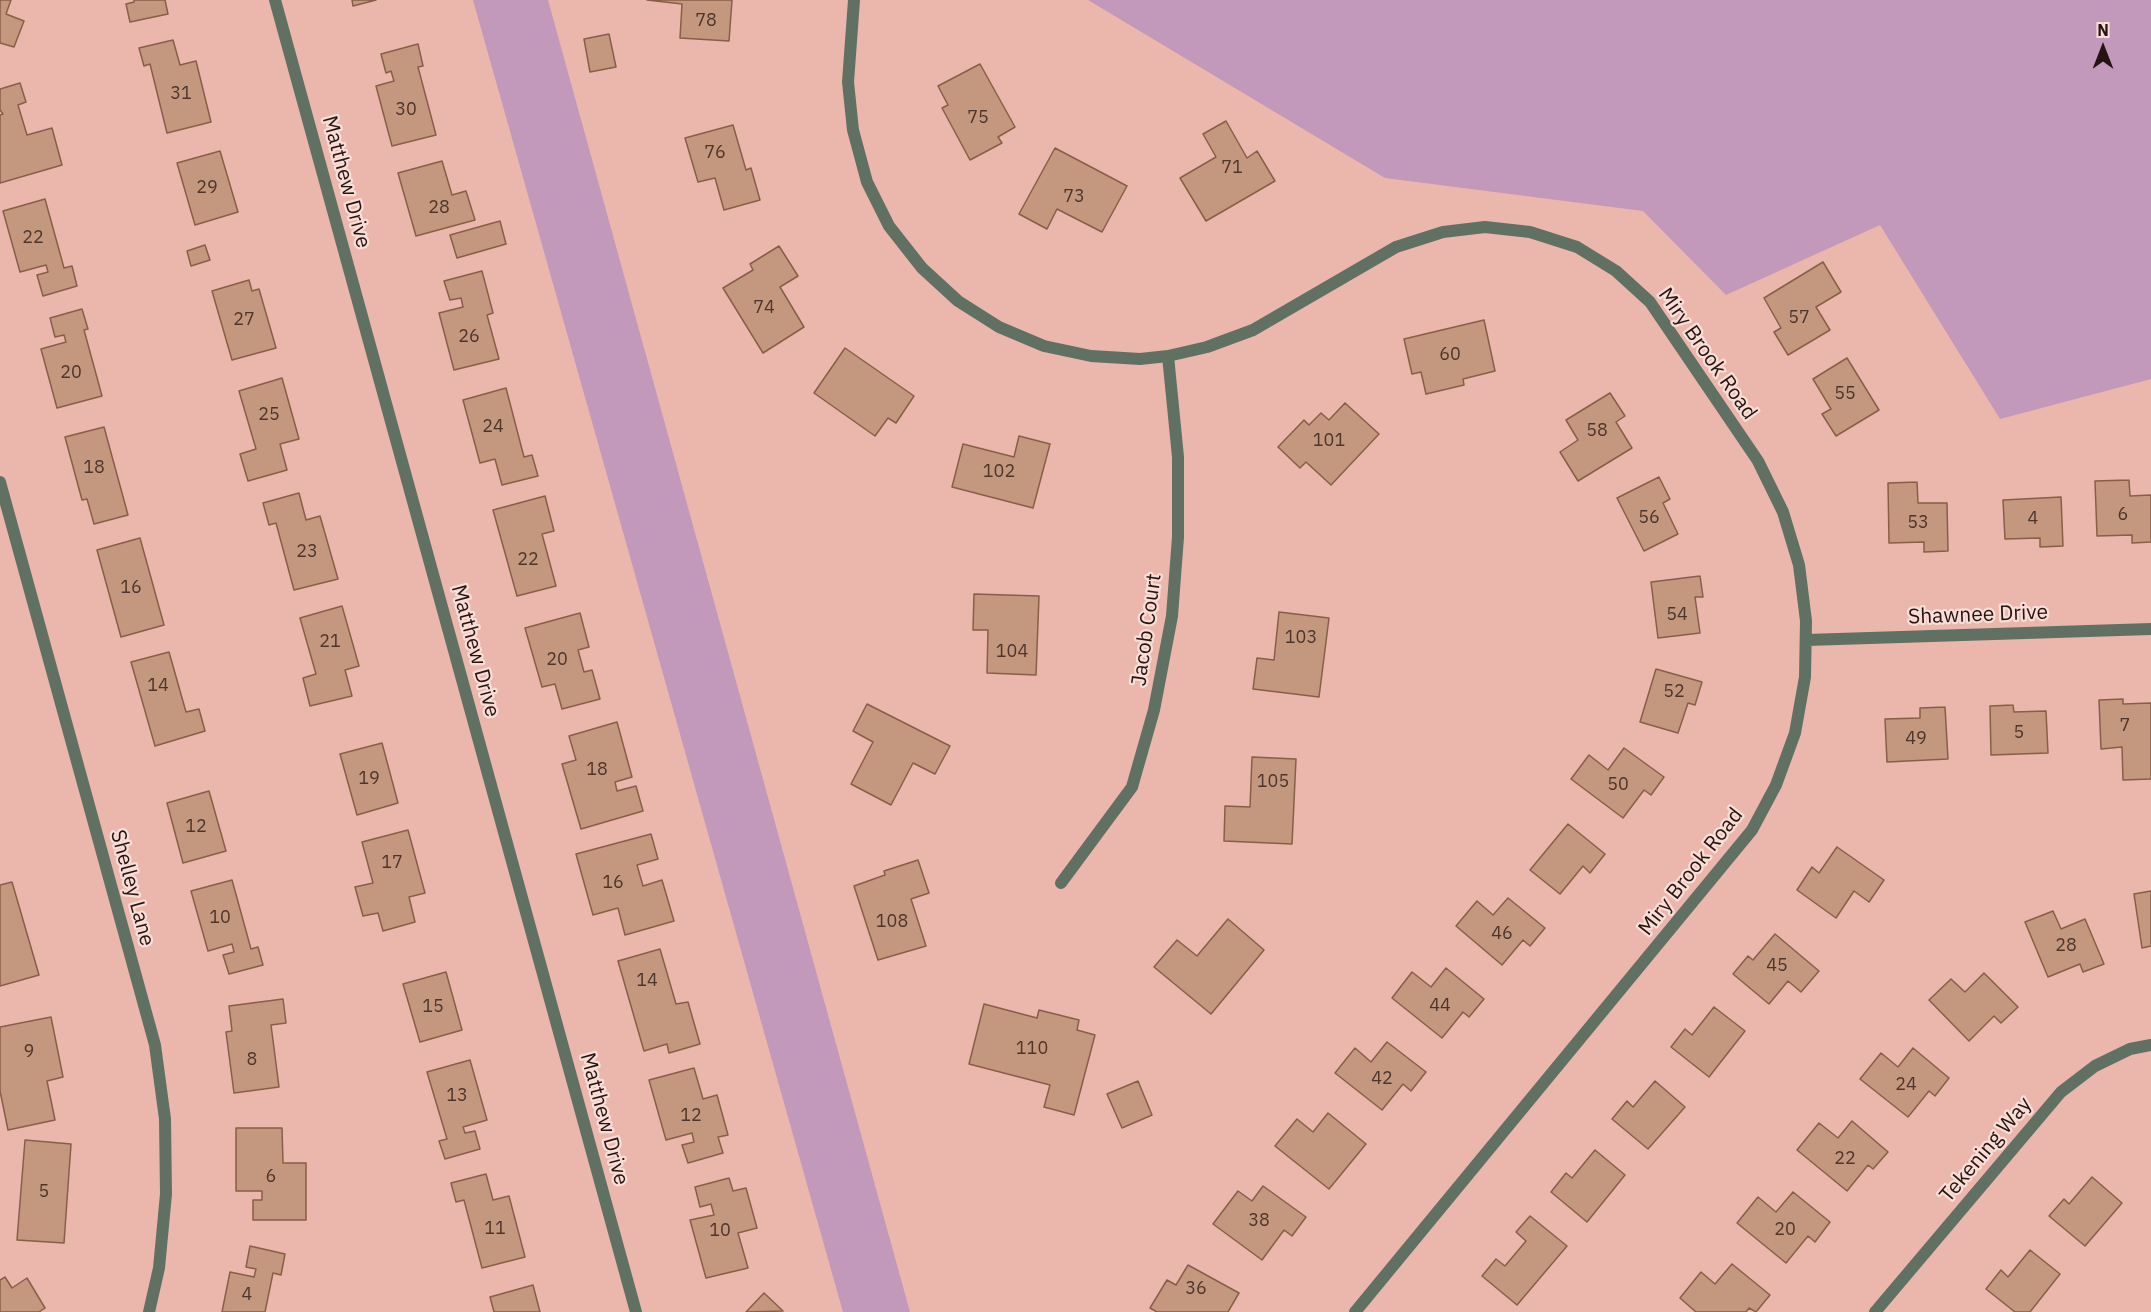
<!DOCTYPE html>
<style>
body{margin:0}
#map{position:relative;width:2151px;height:1312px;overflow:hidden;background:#ebb6ab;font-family:"IBM Plex Sans",sans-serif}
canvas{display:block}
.north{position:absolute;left:2073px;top:18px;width:60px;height:60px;-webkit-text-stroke:4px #f9ded8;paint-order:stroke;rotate:0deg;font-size:16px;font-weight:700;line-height:24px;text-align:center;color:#261410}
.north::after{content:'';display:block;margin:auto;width:21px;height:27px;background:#261410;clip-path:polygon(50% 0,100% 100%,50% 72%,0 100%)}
</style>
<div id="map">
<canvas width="2151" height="1312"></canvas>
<div class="north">N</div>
</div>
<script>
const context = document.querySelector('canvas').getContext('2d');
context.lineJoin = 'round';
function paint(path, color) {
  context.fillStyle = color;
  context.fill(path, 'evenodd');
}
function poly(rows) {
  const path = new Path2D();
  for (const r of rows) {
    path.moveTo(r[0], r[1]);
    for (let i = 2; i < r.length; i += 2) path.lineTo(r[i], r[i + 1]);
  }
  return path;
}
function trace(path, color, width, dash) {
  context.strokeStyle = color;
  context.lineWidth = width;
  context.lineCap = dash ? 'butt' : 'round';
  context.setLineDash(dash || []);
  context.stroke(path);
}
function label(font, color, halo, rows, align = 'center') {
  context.font = font + ' "IBM Plex Sans",sans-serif';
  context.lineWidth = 4.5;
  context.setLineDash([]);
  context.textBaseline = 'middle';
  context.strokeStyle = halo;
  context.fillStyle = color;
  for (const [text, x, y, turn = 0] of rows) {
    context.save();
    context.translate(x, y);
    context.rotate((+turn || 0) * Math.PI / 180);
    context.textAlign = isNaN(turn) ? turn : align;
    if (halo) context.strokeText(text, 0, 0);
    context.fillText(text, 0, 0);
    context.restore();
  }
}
paint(poly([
 [473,0,548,0,910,1312,843,1312],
 [1088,0,2151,0,2151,379,2000,419,1880,225,1726,295,1643,211,1385,178]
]), '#c298bb');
const building = poly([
 [0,0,11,0,6,14,24,21,14,47,0,43,0,0],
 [134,0,165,0,168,14,130,22,126,4,134,2,134,0],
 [352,0,376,0,353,6,352,0],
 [647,0,732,0,729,41,680,38,682,4,647,0],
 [609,34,616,67,590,72,584,39,609,34],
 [173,40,180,65,196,61,211,122,167,133,150,64,144,66,139,48,173,40],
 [418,44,423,66,418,67,436,135,392,146,376,86,394,81,391,71,386,73,381,54,418,44],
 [980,64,1015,127,998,137,1002,143,970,160,942,108,948,105,938,86,980,64],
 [20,83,26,102,18,105,27,135,52,128,62,165,0,183,0,115,3,114,0,110,0,89,20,83],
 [1226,121,1247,158,1257,151,1275,181,1206,221,1180,178,1216,157,1203,134,1226,121],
 [733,125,746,170,751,168,760,200,724,210,715,178,698,182,685,138,733,125],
 [1055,148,1127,186,1102,232,1057,209,1047,229,1019,214,1055,148],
 [220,151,238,212,195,225,177,163,220,151],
 [442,161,452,195,466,191,475,220,416,236,398,173,442,161],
 [45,199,64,268,72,266,77,286,43,296,37,275,48,272,46,265,20,272,3,211,45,199],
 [500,221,506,244,457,258,450,235,500,221],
 [205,245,210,260,191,266,187,251,205,245],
 [779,246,798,276,780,287,804,327,763,353,723,288,753,270,750,264,779,246],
 [1823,262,1841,292,1816,307,1830,330,1788,355,1774,332,1781,328,1764,298,1823,262],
 [482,271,493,313,487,315,499,359,454,370,439,313,463,307,461,298,450,300,444,281,482,271],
 [249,280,252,291,259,289,276,348,232,360,212,291,249,280],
 [82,309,88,329,84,330,102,396,57,408,41,349,66,342,64,335,55,337,50,318,82,309],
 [1484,320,1495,371,1463,379,1464,385,1426,394,1421,372,1412,374,1404,339,1484,320],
 [845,348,914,396,896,423,888,418,875,436,814,393,845,348],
 [1847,358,1879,410,1836,436,1822,414,1831,409,1813,379,1847,358],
 [282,378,299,439,280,444,287,470,248,481,240,454,256,449,239,391,282,378],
 [506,388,524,457,532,455,538,476,502,485,495,459,480,463,463,400,506,388],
 [1610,393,1625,416,1616,422,1632,448,1578,481,1560,452,1578,440,1566,420,1610,393],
 [1345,403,1379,434,1331,485,1306,462,1300,468,1278,447,1304,420,1309,425,1321,413,1329,420,1345,403],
 [104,427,128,515,94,524,87,499,82,500,65,437,104,427],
 [1019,436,1050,444,1033,508,952,487,963,444,1014,457,1019,436],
 [1659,477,1670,499,1663,503,1678,534,1644,551,1617,498,1659,477],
 [2129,480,2130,496,2151,495,2151,542,2132,543,2132,535,2097,536,2095,481,2129,480],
 [1917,482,1918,503,1947,503,1948,551,1924,552,1924,542,1889,543,1888,483,1917,482],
 [299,493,306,520,320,516,338,579,294,590,276,523,269,525,263,503,299,493],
 [545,496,554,531,542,534,556,586,517,596,493,510,545,496],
 [2061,497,2063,546,2040,547,2040,538,2005,539,2003,500,2061,497],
 [140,538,164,625,121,637,97,550,140,538],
 [1700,576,1703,597,1695,597,1700,633,1658,638,1651,582,1700,576],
 [974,594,1039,596,1036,675,987,673,988,630,973,630,974,594],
 [342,606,359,666,345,670,352,696,310,706,303,678,316,674,300,618,342,606],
 [1279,612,1329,618,1319,697,1253,689,1257,658,1274,660,1279,612],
 [580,613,589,647,578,650,584,672,592,670,600,699,562,709,555,684,542,687,525,628,580,613],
 [169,652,186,712,199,709,205,731,155,746,131,662,169,652],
 [1656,669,1702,682,1695,705,1688,703,1678,733,1640,722,1656,669],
 [2123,699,2123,704,2151,703,2151,779,2123,780,2122,747,2101,749,2099,700,2123,699],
 [867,704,950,746,935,774,913,763,891,805,851,784,873,742,853,731,867,704],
 [2013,705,2014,712,2046,711,2048,753,1991,755,1990,706,2013,705],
 [1945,707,1948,759,1887,762,1885,719,1920,718,1920,708,1945,707],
 [617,722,632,777,615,782,617,791,636,786,643,811,581,829,562,764,576,760,569,736,617,722],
 [382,743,398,803,357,815,340,754,382,743],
 [1624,748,1664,777,1651,795,1644,790,1623,818,1571,779,1589,755,1608,770,1624,748],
 [1252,757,1296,759,1292,844,1224,841,1225,806,1250,807,1252,757],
 [209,791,226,851,183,863,167,803,209,791],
 [1568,824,1605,854,1590,873,1583,866,1560,894,1530,870,1568,824],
 [408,830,425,893,409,897,415,922,383,931,378,913,363,916,355,887,373,883,362,842,408,830],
 [651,834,658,859,637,865,643,886,662,880,674,921,625,935,618,908,593,915,576,854,651,834],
 [1837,847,1884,880,1869,902,1854,891,1836,918,1797,890,1812,867,1819,873,1837,847],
 [918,860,929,893,911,899,926,946,878,960,854,886,885,875,884,871,918,860],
 [232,880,251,949,258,947,263,965,229,974,223,955,234,952,232,944,208,951,191,891,232,880],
 [12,882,39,975,0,986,0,885,12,882],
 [2151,891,2151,946,2142,948,2134,894,2151,891],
 [1508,898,1545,928,1530,946,1523,940,1502,965,1456,926,1477,901,1493,915,1508,898],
 [2053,911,2061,929,2085,919,2104,964,2083,972,2080,964,2048,977,2025,922,2053,911],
 [1228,919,1264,950,1211,1014,1154,967,1177,940,1197,956,1228,919],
 [1775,934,1819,971,1801,992,1788,981,1769,1004,1733,974,1748,956,1753,960,1775,934],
 [660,949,676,1004,688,1002,700,1044,669,1053,667,1044,644,1051,618,961,660,949],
 [1446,968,1484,999,1469,1017,1463,1012,1442,1038,1392,998,1412,972,1431,987,1446,968],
 [446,972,462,1030,420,1042,403,984,446,972],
 [1984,973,2018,1007,2001,1023,1994,1016,1969,1041,1929,1000,1951,979,1965,992,1984,973],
 [283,999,286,1023,271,1025,279,1087,234,1093,226,1032,232,1031,229,1006,283,999],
 [984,1004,1037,1018,1039,1010,1079,1020,1077,1030,1095,1035,1074,1115,1044,1107,1050,1085,969,1064,984,1004],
 [1714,1007,1745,1031,1709,1077,1671,1047,1685,1029,1692,1035,1714,1007],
 [51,1017,63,1077,47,1081,55,1120,8,1130,0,1091,0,1027,51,1017],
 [1387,1042,1426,1072,1411,1091,1403,1084,1382,1110,1335,1073,1355,1048,1371,1062,1387,1042],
 [1913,1048,1949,1078,1935,1096,1929,1091,1908,1117,1860,1079,1881,1053,1898,1067,1913,1048],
 [470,1060,487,1120,463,1127,465,1133,475,1131,480,1149,445,1159,439,1141,447,1139,427,1072,470,1060],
 [694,1068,703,1099,717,1095,728,1135,718,1137,723,1153,688,1163,682,1145,694,1142,692,1133,666,1140,649,1080,694,1068],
 [1138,1081,1152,1115,1122,1128,1107,1094,1138,1081],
 [1655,1081,1685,1107,1648,1149,1612,1119,1627,1101,1633,1107,1655,1081],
 [1328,1113,1366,1144,1329,1189,1275,1146,1297,1119,1313,1132,1328,1113],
 [1852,1121,1888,1152,1873,1169,1868,1165,1847,1191,1797,1150,1819,1123,1838,1138,1852,1121],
 [236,1128,282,1128,283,1163,306,1163,306,1220,253,1220,253,1200,262,1200,262,1191,236,1191,236,1128],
 [25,1140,71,1144,64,1243,17,1240,25,1140],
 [1595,1150,1625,1175,1587,1222,1551,1192,1566,1173,1572,1178,1595,1150],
 [486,1174,493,1200,509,1196,525,1257,482,1268,464,1200,456,1202,451,1183,486,1174],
 [2092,1177,2122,1203,2085,1246,2049,1216,2064,1199,2069,1204,2092,1177],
 [729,1178,733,1191,746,1188,757,1228,738,1233,748,1268,706,1278,690,1220,714,1215,711,1204,700,1207,695,1187,729,1178],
 [1263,1186,1306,1217,1292,1236,1284,1230,1262,1260,1213,1224,1238,1191,1252,1201,1263,1186],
 [1793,1192,1830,1222,1815,1242,1808,1236,1786,1263,1737,1223,1758,1197,1776,1212,1793,1192],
 [1530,1216,1567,1246,1517,1305,1482,1276,1496,1259,1505,1266,1526,1241,1516,1232,1530,1216],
 [250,1246,285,1254,281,1275,273,1273,265,1312,222,1312,230,1272,254,1277,256,1269,246,1267,250,1246],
 [2030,1250,2060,1274,2030,1312,2015,1312,1986,1289,2001,1270,2008,1277,2030,1250],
 [1732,1264,1770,1295,1756,1312,1749,1308,1746,1312,1696,1312,1680,1298,1701,1272,1715,1284,1732,1264],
 [1188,1265,1239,1293,1228,1312,1157,1312,1150,1308,1167,1280,1176,1285,1188,1265],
 [5,1277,12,1288,27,1278,45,1308,39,1312,0,1312,0,1280,5,1277],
 [533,1285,540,1312,494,1312,490,1297,533,1285],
 [764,1293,783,1311,746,1312,764,1293]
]);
paint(building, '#c4987f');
trace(building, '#875f47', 1.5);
trace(poly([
 [275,0,636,1312],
 [854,0,848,82,853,130,867,182,889,226,922,268,958,301,999,327,1044,346,1091,356,1140,359,1168,356,1207,347,1253,330,1396,247,1443,232,1485,227,1530,232,1577,247,1616,271,1650,302,1758,461,1783,512,1799,565,1806,621,1805,677,1795,733,1776,785,1752,830,1355,1312],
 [0,482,155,1045,165,1119,166,1194,159,1268,149,1312],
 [1807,640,2151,629],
 [1061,883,1132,787,1154,710,1172,616,1178,537,1178,457,1168,356],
 [1875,1312,2061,1092,2095,1066,2130,1049,2151,1045]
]), '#607163', 12);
label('18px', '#4e352c', null, [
 ["78",706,21],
 ["31",181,94],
 ["30",406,110],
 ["75",978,118],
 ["76",715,153],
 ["71",1232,168],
 ["29",207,188],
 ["73",1074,197],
 ["28",439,208],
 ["22",33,238],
 ["74",764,308],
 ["57",1799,318],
 ["27",244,320],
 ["26",469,337],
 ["60",1450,355],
 ["20",71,373],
 ["55",1845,394],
 ["25",269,415],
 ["24",493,427],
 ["58",1597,431],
 ["101",1329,441],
 ["18",94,468],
 ["102",999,472],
 ["6",2123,515],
 ["56",1649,518],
 ["4",2033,519],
 ["53",1918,523],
 ["23",307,552],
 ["22",528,560],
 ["16",131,588],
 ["54",1677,615],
 ["103",1301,638],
 ["21",330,642],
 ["104",1012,652],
 ["20",557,660],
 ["14",158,686],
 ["52",1674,692],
 ["7",2125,726],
 ["5",2019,733],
 ["49",1916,739],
 ["18",597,770],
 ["19",369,779],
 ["105",1273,782],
 ["50",1618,785],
 ["12",196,827],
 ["17",392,863],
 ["16",613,883],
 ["10",220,918],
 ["108",892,922],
 ["46",1502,934],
 ["28",2066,946],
 ["45",1777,966],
 ["14",647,981],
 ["44",1440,1006],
 ["15",433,1007],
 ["110",1032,1049],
 ["9",29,1052],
 ["8",252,1060],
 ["42",1382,1079],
 ["24",1906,1085],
 ["13",457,1096],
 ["12",691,1116],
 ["22",1845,1159],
 ["6",271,1177],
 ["5",44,1192],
 ["38",1259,1221],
 ["11",495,1229],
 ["20",1785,1230],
 ["10",720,1231],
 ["36",1196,1289],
 ["4",247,1295]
]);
label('21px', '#261410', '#f9ded8', [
 ["Matthew Drive",346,182,75],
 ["Miry Brook Road",1707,354,55],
 ["Shawnee Drive",1978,615,-2],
 ["Jacob Court",1147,630,-82],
 ["Matthew Drive",475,651,75],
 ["Miry Brook Road",1691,872,-52],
 ["Shelley Lane",132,888,75],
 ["Matthew Drive",604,1119,75],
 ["Tekening Way",1986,1150,-50]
]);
</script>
